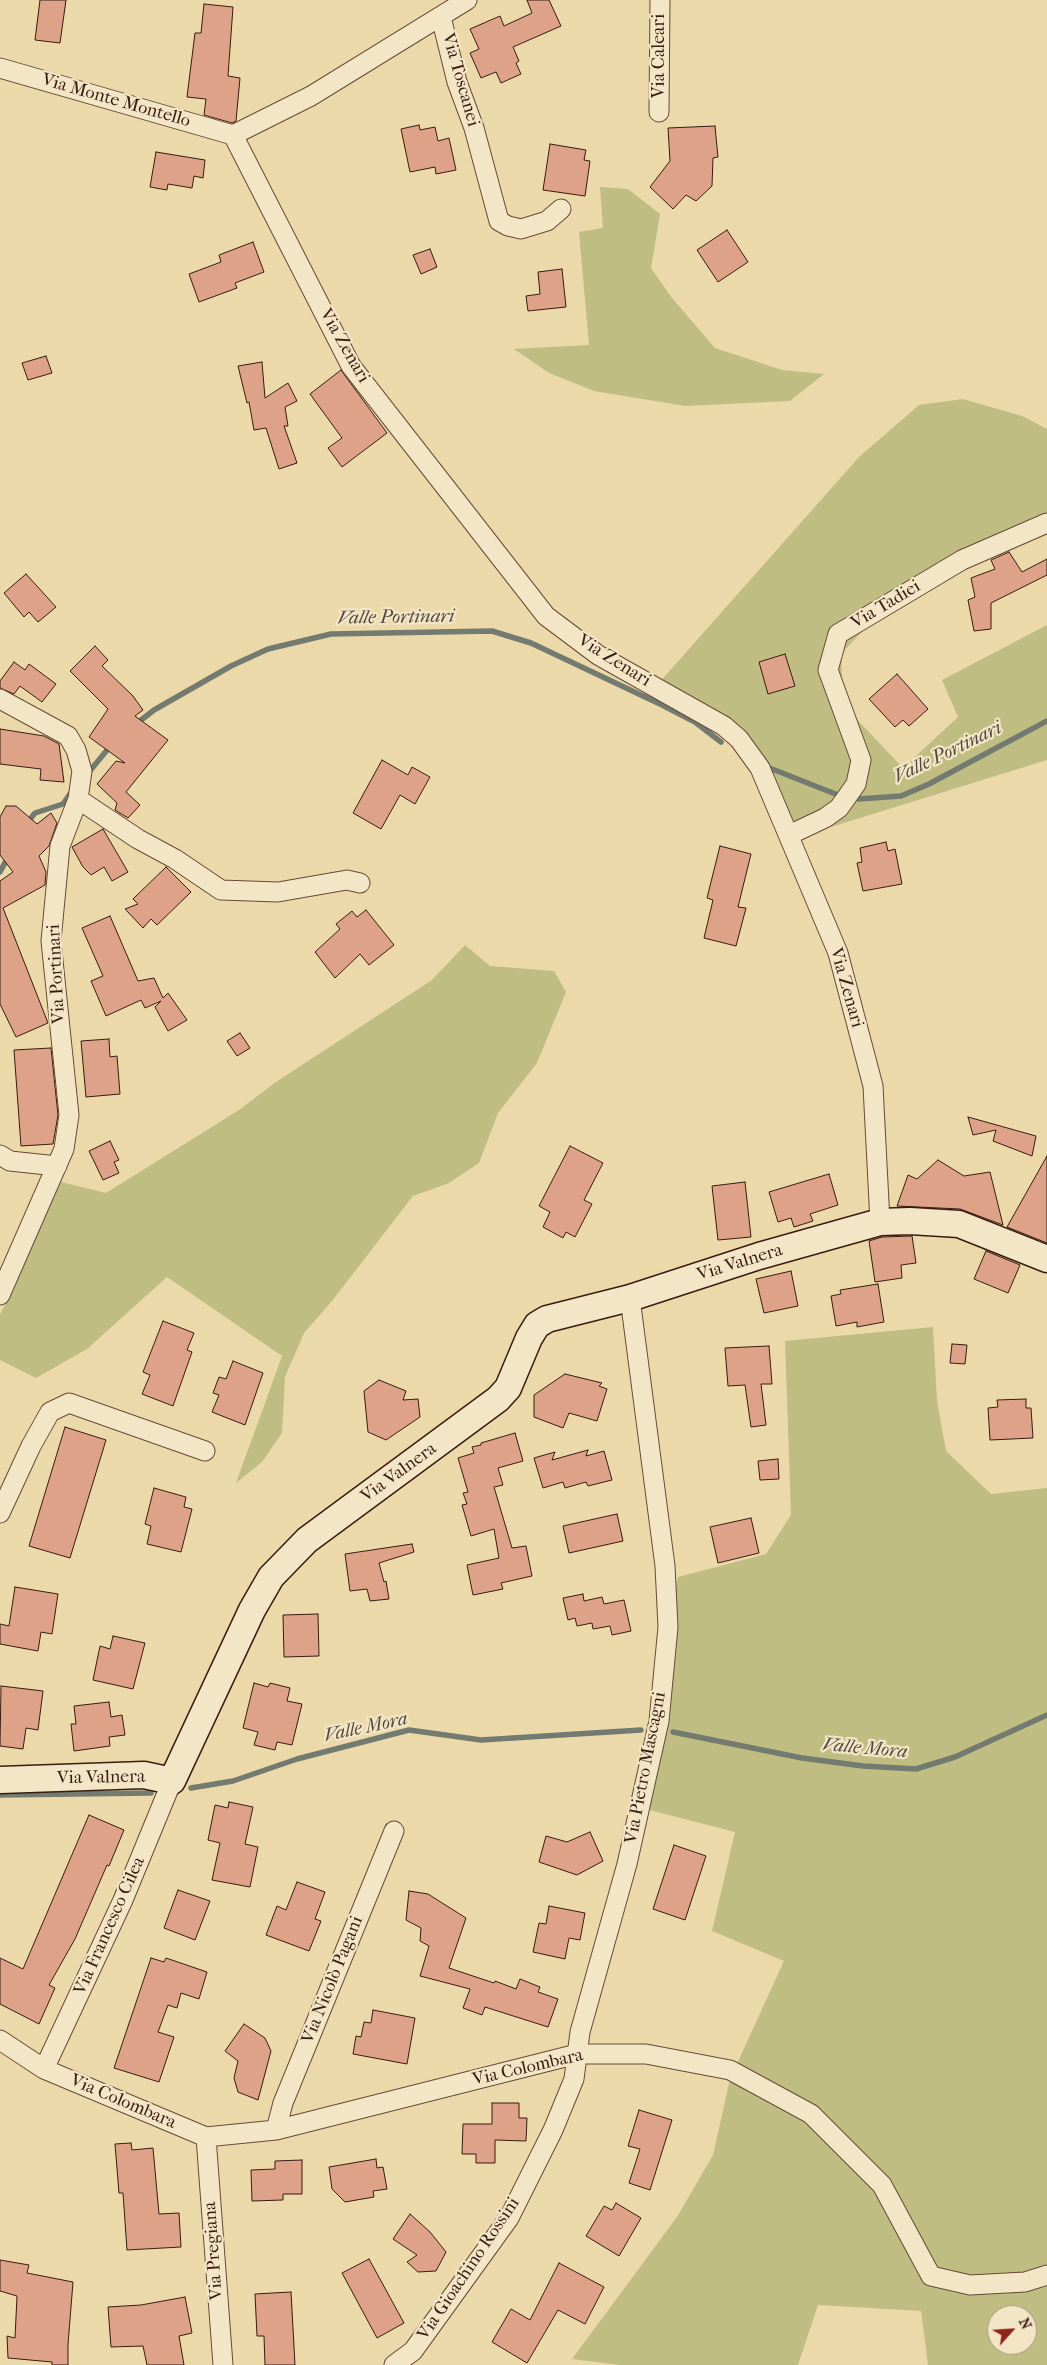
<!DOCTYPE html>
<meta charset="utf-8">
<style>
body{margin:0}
#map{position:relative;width:1047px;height:2365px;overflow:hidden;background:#ecd9a9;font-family:"IM FELL French Canon",serif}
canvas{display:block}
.north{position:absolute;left:987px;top:2305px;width:50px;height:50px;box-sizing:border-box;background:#f3e6c7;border:1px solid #a8957e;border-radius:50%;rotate:64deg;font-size:14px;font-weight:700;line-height:20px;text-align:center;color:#381b11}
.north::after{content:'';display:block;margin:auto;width:18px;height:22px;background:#8f2418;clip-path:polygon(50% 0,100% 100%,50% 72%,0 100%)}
</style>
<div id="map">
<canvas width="1047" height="2365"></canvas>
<div class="north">N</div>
</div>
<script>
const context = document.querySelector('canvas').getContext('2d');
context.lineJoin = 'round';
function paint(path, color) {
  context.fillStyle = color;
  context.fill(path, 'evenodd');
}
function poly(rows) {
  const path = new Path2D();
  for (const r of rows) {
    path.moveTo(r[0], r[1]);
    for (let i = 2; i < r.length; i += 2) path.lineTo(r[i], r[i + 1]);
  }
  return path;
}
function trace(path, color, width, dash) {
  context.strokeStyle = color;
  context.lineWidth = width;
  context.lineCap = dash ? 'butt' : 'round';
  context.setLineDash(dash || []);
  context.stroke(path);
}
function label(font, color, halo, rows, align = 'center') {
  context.font = font + ' "IM FELL French Canon",serif';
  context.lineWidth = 4.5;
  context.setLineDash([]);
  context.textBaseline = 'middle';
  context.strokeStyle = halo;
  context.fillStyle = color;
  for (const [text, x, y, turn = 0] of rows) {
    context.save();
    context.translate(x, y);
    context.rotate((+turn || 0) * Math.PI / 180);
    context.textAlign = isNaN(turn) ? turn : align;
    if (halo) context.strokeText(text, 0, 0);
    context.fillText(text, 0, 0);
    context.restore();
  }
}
paint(poly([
 [600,187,628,189,660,214,651,268,672,298,715,348,782,370,824,374,790,401,685,406,594,391,549,373,514,349,589,345,579,232,603,228],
 [963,399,1022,416,1047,429,1047,526,874,619,841,654,843,693,849,711,903,768,958,717,942,680,1047,625,1047,760,789,840,759,771,720,729,658,684,859,457,919,405],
 [465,945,490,966,554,971,566,992,537,1063,498,1113,479,1163,449,1183,413,1196,332,1301,304,1333,285,1377,282,1433,262,1462,236,1483,282,1356,167,1277,87,1349,36,1378,0,1360,0,1315,61,1182,106,1193,239,1110,276,1082,432,980],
 [933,1327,937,1401,946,1451,991,1494,1047,1488,1047,2365,928,2365,921,2311,818,2305,798,2365,620,2365,572,2359,677,2217,713,2155,730,2079,784,1961,712,1931,735,1832,630,1805,647,1742,658,1638,678,1577,766,1554,791,1515,785,1341],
 [997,2315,1027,2315,1027,2345,997,2345]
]), '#bfbd82');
trace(poly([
 [136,724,154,710,231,666,268,649,331,634,492,631,531,643,662,705,695,722,721,742],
 [767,767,838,795],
 [89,772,112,744],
 [859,799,901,796,929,784,1047,721],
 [27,823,35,813,63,804,72,791],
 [0,872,9,855],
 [673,1732,802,1758,863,1766,916,1769,955,1757,1047,1715],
 [191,1788,233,1781,297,1759,409,1730,481,1740,641,1730],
 [0,1795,151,1793]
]), '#737a6f', 5.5);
const building = poly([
 [40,0,66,0,60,43,35,40,40,0],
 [527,0,549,0,561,26,513,47,519,61,516,63,521,74,501,83,496,72,481,78,470,53,479,49,470,29,500,16,504,26,532,13,527,0],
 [204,4,233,7,228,76,240,78,236,121,232,123,204,115,206,99,187,97,195,33,201,33,204,4],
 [419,125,420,130,435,127,438,141,449,138,456,170,436,174,435,167,410,172,401,129,419,125],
 [715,126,718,157,713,158,712,186,696,201,686,195,673,209,650,187,670,161,668,128,715,126],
 [550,144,586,150,584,160,590,161,585,196,543,190,550,144],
 [156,152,205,160,203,178,194,176,192,188,168,184,167,190,150,187,156,152],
 [727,230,748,262,718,282,697,250,727,230],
 [253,242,264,272,235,283,237,288,199,302,189,274,221,262,219,255,253,242],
 [430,249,437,267,421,274,413,255,430,249],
 [562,269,566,307,528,311,526,296,540,294,538,272,562,269],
 [46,356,52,373,28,380,22,363,46,356],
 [262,362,265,398,288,383,297,401,285,407,288,426,284,426,297,463,279,469,266,428,254,430,249,402,247,403,238,366,262,362],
 [341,370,387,433,342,467,328,448,342,438,310,394,341,370],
 [1009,552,1022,572,1047,559,1047,575,991,603,991,629,974,631,968,600,975,597,971,578,995,569,991,560,1009,552],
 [26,574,56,607,38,622,29,612,24,617,4,593,26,574],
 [95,646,108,660,102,666,133,696,143,710,135,716,168,740,126,792,140,805,128,818,115,810,117,803,97,784,116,761,125,763,89,737,108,709,70,671,95,646],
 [785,654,795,686,768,694,759,662,785,654],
 [14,662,25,670,29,664,56,684,42,702,20,686,14,694,0,688,0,681,14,662],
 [897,674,928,709,909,726,903,720,895,727,869,699,897,674],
 [0,729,44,736,59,744,64,782,40,780,41,769,0,764,0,729],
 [382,760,408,775,412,767,430,777,415,804,400,795,381,829,353,813,382,760],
 [6,806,16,806,37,824,51,813,57,823,49,846,39,856,46,872,45,885,3,908,48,1023,16,1037,0,1004,0,881,13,872,0,855,0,817,6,806],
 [103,829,128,872,112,881,104,867,91,875,83,867,72,847,103,829],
 [886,842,888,851,895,849,902,884,863,891,857,863,862,862,860,848,886,842],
 [720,846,751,854,738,907,746,908,736,946,704,938,713,900,707,898,720,846],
 [166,867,191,892,157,925,151,919,143,928,125,909,138,904,133,899,166,867],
 [366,910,394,945,369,965,360,954,335,978,315,952,340,929,336,924,352,911,357,917,366,910],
 [110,916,138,981,154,978,163,998,168,993,187,1020,168,1031,155,1007,161,1001,145,1008,141,1000,106,1016,91,981,103,976,82,928,110,916],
 [240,1033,250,1048,237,1056,227,1041,240,1033],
 [109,1039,110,1057,117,1056,120,1094,86,1097,81,1041,109,1039],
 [51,1048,58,1115,53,1144,21,1146,14,1050,51,1048],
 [968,1117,1036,1136,1032,1156,993,1141,996,1130,973,1135,968,1117],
 [110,1141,119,1160,114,1162,119,1173,103,1180,89,1151,110,1141],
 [570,1146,603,1163,584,1200,592,1204,575,1237,566,1232,563,1238,543,1227,550,1212,539,1206,570,1146],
 [1047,1156,1047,1243,1007,1227,1047,1156],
 [938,1160,964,1176,990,1172,1003,1225,960,1209,897,1206,908,1175,917,1179,938,1160],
 [829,1174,838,1205,810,1214,813,1221,794,1227,791,1218,778,1222,769,1192,829,1174],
 [745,1182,751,1237,718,1240,712,1186,745,1182],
 [912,1236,916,1263,901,1265,902,1278,875,1282,869,1241,882,1237,912,1236],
 [986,1251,1020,1265,1008,1293,974,1279,986,1251],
 [791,1271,798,1306,764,1313,756,1279,791,1271],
 [878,1284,884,1322,857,1327,857,1322,836,1326,831,1296,841,1294,840,1290,878,1284],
 [163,1321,194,1333,187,1350,192,1352,173,1406,142,1394,150,1375,143,1372,163,1321],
 [952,1344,967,1345,965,1364,950,1363,952,1344],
 [769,1346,772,1384,761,1384,766,1425,751,1427,745,1385,728,1386,725,1348,769,1346],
 [233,1361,263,1373,245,1425,212,1412,219,1395,213,1393,219,1377,226,1379,233,1361],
 [565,1374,602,1383,599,1386,607,1389,597,1421,569,1413,563,1428,534,1417,534,1395,565,1374],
 [379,1380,406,1391,403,1400,418,1399,420,1417,386,1440,368,1432,364,1391,379,1380],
 [1026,1399,1026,1408,1031,1408,1033,1438,990,1440,988,1408,998,1407,997,1400,1026,1399],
 [65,1427,106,1440,70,1558,29,1546,65,1427],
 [515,1433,523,1461,498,1468,503,1485,494,1487,512,1548,526,1546,532,1576,501,1583,503,1589,473,1595,467,1565,499,1558,494,1529,471,1536,462,1505,467,1504,463,1493,468,1492,458,1458,474,1453,472,1447,481,1445,481,1443,515,1433],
 [588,1450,586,1456,604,1451,612,1480,588,1486,586,1482,565,1488,563,1482,543,1488,534,1458,555,1452,552,1460,588,1450],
 [778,1459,779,1479,760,1480,758,1461,778,1459],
 [154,1488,186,1497,184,1507,192,1509,181,1552,147,1544,151,1526,145,1524,154,1488],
 [617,1514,623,1541,569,1553,563,1526,617,1514],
 [751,1518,759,1553,718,1563,710,1527,751,1518],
 [412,1544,414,1552,379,1563,384,1582,386,1581,389,1599,370,1601,367,1589,350,1591,345,1554,412,1544],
 [15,1587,58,1594,52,1634,41,1632,38,1651,0,1644,0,1624,9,1626,15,1587],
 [583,1594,584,1601,602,1597,604,1604,624,1600,631,1631,612,1635,610,1626,593,1629,592,1623,577,1626,575,1618,568,1620,563,1598,583,1594],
 [318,1614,319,1656,284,1657,283,1615,318,1614],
 [113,1636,145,1643,133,1689,93,1680,100,1646,110,1649,113,1636],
 [254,1683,268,1687,270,1683,290,1688,287,1701,302,1704,292,1745,277,1742,275,1750,254,1745,258,1732,243,1728,254,1683],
 [1,1686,43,1691,38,1730,26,1728,23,1749,0,1746,1,1686],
 [109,1702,111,1717,122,1715,125,1735,109,1737,110,1746,74,1751,71,1724,76,1724,74,1706,109,1702],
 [229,1802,253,1807,245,1844,258,1847,250,1887,212,1880,220,1843,208,1840,215,1805,228,1808,229,1802],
 [89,1815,124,1830,109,1866,107,1865,75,1939,49,1985,55,1988,39,2024,0,2004,0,1958,23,1969,89,1815],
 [590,1832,603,1861,577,1875,539,1862,546,1836,567,1842,590,1832],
 [674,1845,706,1856,685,1920,653,1909,674,1845],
 [297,1882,325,1892,315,1919,321,1921,309,1951,266,1935,277,1906,286,1910,297,1882],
 [178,1890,210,1901,195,1940,164,1928,178,1890],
 [409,1891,428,1894,466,1918,449,1968,494,1983,495,1981,516,1989,520,1979,540,1987,538,1992,558,1999,548,2027,485,2007,482,2015,463,2008,470,1989,420,1976,429,1946,420,1941,421,1928,406,1920,409,1891],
 [549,1906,585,1913,580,1940,569,1938,565,1959,533,1952,539,1923,546,1924,549,1906],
 [151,1958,164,1962,166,1958,207,1972,199,1999,181,1993,177,2008,168,2005,158,2032,174,2037,159,2082,114,2068,151,1958],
 [373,2010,415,2018,407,2064,353,2054,356,2036,361,2037,364,2022,371,2023,373,2010],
 [244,2024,265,2038,271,2051,258,2100,238,2092,234,2078,238,2061,225,2051,244,2024],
 [492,2103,519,2103,519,2118,527,2118,526,2141,495,2140,495,2163,476,2163,476,2154,462,2154,463,2124,492,2124,492,2103],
 [639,2110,672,2120,650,2190,629,2183,640,2149,628,2146,639,2110],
 [131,2143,132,2150,153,2148,159,2214,179,2213,181,2247,127,2250,123,2193,119,2193,115,2144,131,2143],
 [376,2159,377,2168,383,2167,387,2189,373,2191,374,2197,345,2202,332,2189,329,2167,376,2159],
 [302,2160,302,2194,283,2194,283,2200,252,2201,251,2170,275,2169,275,2161,302,2160],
 [616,2203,641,2218,619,2256,586,2236,604,2206,612,2210,616,2203],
 [410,2214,430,2232,446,2252,436,2271,418,2272,407,2262,417,2255,393,2239,410,2214],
 [369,2259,404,2323,377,2338,342,2273,369,2259],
 [0,2260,29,2265,27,2273,73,2282,68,2344,68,2365,52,2365,52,2362,8,2358,7,2336,15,2338,17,2296,0,2291,0,2260],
 [559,2263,604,2287,585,2324,558,2310,527,2363,492,2342,511,2309,530,2320,559,2263],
 [291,2292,295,2365,265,2365,264,2336,257,2336,255,2294,291,2292],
 [185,2297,192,2333,179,2336,184,2365,147,2365,143,2346,111,2347,108,2307,141,2305,185,2297]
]);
paint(building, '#dda288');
trace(building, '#381b11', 1);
const street = poly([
 [441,17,457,82,474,128,499,221,508,226,521,229,547,221,561,209],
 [0,68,233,135],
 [659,112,660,0],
 [233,135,351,366,546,616,598,655,724,726,739,739,760,768,838,953,873,1086,880,1222],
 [233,135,311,96,467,0],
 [0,699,68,736,76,750,82,771,78,799,60,846,51,941,69,1115,64,1149,0,1295],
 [78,799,138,839,175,859,221,890,278,892,347,880,360,883],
 [789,835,825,818,839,808,856,784,861,760,828,670,838,634,962,560,1047,523],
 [0,1155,10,1161,57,1166],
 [0,1513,31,1446,50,1412,69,1403,205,1451],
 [0,2040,44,2069,206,2137,276,2130,577,2054,646,2054,730,2070,811,2114,882,2185,931,2276,970,2285,1025,2282,1047,2275],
 [44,2069,123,1900,172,1781],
 [276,2130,283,2103,394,1831],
 [206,2137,223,2365],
 [394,2365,413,2351,509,2218,553,2130,574,2079,580,2032,627,1864,659,1721,668,1627,665,1566,630,1298]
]);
const secondary = poly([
 [0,1780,144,1775,172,1781,252,1610,271,1577,307,1540,498,1399,508,1388,529,1338,537,1325,547,1319,630,1298,759,1256,880,1222,910,1221,959,1224,1047,1259]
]);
trace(street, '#654a37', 21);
trace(secondary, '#381b11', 29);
trace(street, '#f3e6c7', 19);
trace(secondary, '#f3e6c7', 26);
label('18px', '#381b11', '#f3e6c7', [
 ["Via Caleari",660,56,-90],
 ["Via Toscanei",460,80,74],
 ["Via Monte Montello",116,101,16],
 ["Via Zenari",344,346,60],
 ["Via Tadiei",886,605,-31],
 ["Via Zenari",614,661,32],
 ["Via Portinari",57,974,-93],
 ["Via Zenari",846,988,74],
 ["Via Valnera",740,1263,-17],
 ["Via Valnera",399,1473,-36],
 ["Via Pietro Mascagni",646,1768,-79],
 ["Via Valnera",101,1778,-1],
 ["Via Francesco Cilea",110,1926,-66],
 ["Via Nicolò Pagani",333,1980,-68],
 ["Via Colombara",528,2068,-13],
 ["Via Colombara",123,2102,23],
 ["Via Pregiana",214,2251,-94],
 ["Via Gioachino Rossini",469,2269,-56]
]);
label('italic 19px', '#554a40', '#f3e6c7', [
 ["Valle Portinari",396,618,-1],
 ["Valle Portinari",948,753,-26],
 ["Valle Mora",366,1728,-12],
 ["Valle Mora",865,1749,5]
]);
</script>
